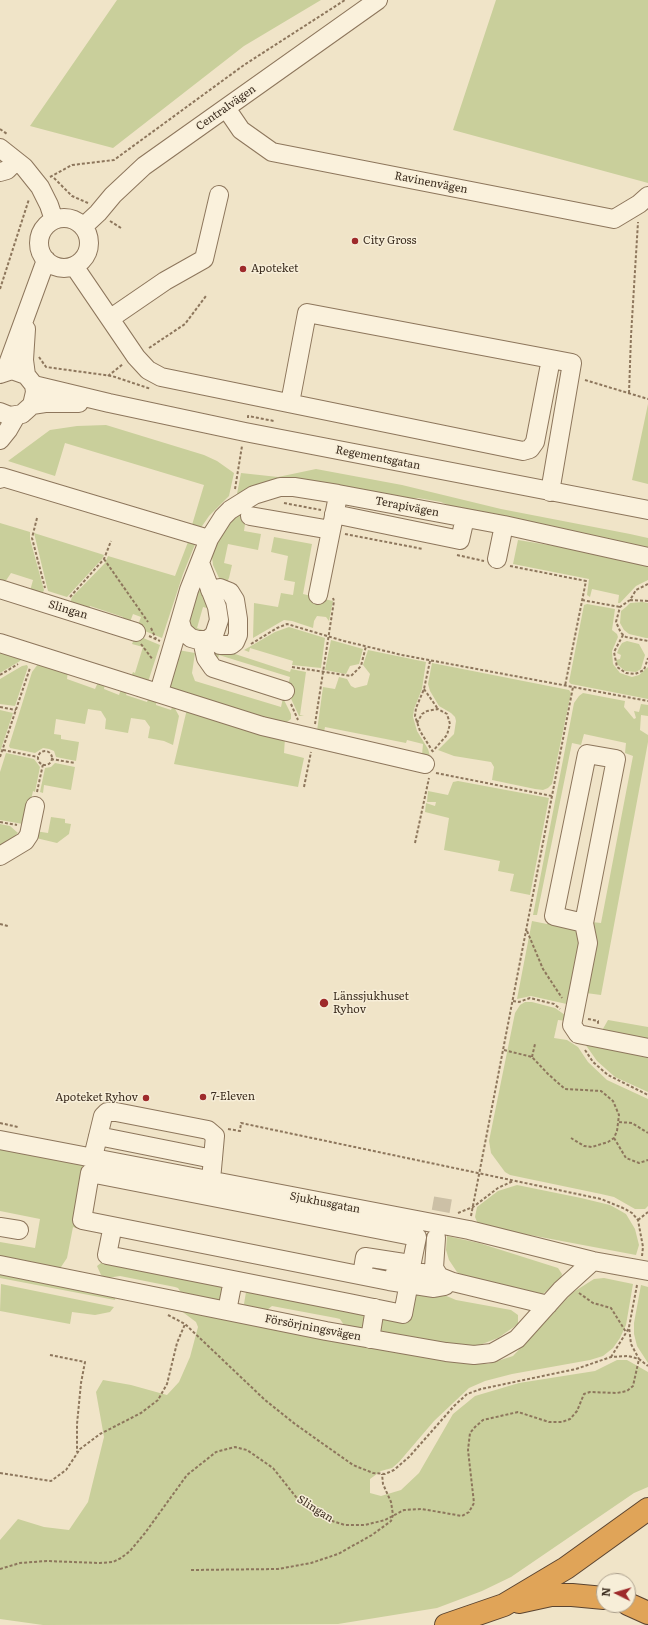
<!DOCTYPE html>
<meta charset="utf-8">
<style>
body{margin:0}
#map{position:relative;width:648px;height:1625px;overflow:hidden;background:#f0e4c8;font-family:Literata,serif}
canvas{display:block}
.north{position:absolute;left:596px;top:1573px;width:40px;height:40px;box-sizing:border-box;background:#f7eed8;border:1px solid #ada18e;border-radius:50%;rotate:275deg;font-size:11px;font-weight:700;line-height:16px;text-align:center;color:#3d2e20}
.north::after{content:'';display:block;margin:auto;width:14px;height:18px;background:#9e2a2b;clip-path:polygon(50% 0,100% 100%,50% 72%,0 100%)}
</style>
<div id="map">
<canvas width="648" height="1625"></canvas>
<div class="north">N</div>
</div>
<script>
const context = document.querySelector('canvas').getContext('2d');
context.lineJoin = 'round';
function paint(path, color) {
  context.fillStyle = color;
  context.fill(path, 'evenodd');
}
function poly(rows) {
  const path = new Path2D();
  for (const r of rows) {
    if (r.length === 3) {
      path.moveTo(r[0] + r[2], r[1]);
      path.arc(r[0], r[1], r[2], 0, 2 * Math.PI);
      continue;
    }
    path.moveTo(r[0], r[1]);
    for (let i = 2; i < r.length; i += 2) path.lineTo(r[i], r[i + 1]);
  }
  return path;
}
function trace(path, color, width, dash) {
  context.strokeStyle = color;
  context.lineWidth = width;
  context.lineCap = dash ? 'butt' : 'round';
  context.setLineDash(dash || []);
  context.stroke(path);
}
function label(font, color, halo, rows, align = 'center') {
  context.font = font + ' Literata,serif';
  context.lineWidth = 3;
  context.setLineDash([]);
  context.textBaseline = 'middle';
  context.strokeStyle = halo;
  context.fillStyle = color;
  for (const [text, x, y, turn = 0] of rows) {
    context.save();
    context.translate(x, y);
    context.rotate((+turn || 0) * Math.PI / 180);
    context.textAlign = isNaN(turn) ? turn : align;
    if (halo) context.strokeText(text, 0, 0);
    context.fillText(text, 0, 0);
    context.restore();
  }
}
paint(poly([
 [117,0,321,0,244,46,113,148,30,126],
 [496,0,648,0,648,183,453,130],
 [648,404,648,484,632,480],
 [106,425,204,455,217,461,234,473,229,496,209,516,200,529,192,525,204,485,65,443,55,476,8,461,50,430,77,426],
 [316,469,402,485,501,509,630,534,648,538,648,549,455,508,441,502,418,498,402,501,312,483,239,495,237,494,241,473,278,477],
 [242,513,246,517,244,531,261,534,258,550,228,544,224,563,232,565,229,578,227,582,220,580,213,565,212,557,214,547,231,521],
 [0,523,30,532,30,539,44,590,41,597,30,591,33,580,11,573,5,582,0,585],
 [34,533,104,555,102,559,67,597,48,591],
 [274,537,312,544,303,594,333,601,329,621,326,617,317,616,314,621,313,628,292,621,284,620,253,638,254,603,278,607,281,593,293,595,295,582,284,580,288,556,271,552],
 [518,540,555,546,560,545,648,563,648,580,636,586,620,603,618,603,619,595,592,589,590,597,587,595,589,579,513,564],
 [188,542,196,542,183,574,162,638,140,629,138,625,141,617,133,614,130,622,122,624,123,617,90,606,88,612,69,606,72,597,105,563,108,556,175,576],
 [202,590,211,609,203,607,197,628,206,631,191,631,188,618,197,592],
 [643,602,648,603,648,638,646,638,629,634,624,630,620,623,621,611,626,607,630,603],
 [587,604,615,609,612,630,617,634,618,637,612,651,613,664,620,673,632,677,639,675,648,667,648,699,571,684,569,682,584,605],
 [289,627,325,638,321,668,292,665,293,661,250,648,249,652,244,650,275,632],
 [136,635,160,645,148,682,131,677,133,672,135,673,143,647,132,644],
 [331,640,363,649,359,664,350,666,346,674,325,670],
 [627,641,639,644,645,655,641,669,636,672,625,671,617,664,616,660,620,659,621,655,617,653,619,648,622,643],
 [0,649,22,658,20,661,0,673],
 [178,650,195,653,192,673,195,681,281,707,283,698,291,714,291,719,284,724,173,693,168,687],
 [368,650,426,662,422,689,414,709,413,717,417,731,428,749,430,756,422,755,423,744,407,740,406,743,325,727,324,732,317,731,323,687,335,689,339,677,347,679,351,686,355,688,367,685,370,674,363,665],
 [215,654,235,654,290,672,291,669,306,672,300,715,304,716,299,716,287,690,290,677,219,655,216,664,214,657],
 [432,663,569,690,571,693,552,784,548,788,543,790,535,789,492,780,494,767,491,762,454,756,438,750,454,734,456,721,455,717,451,713,439,706,430,691,428,684],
 [38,664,68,671,67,679,95,689,99,680,105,682,104,689,119,695,122,686,128,688,126,695,147,702,150,695,157,697,156,705,171,710,173,705,179,716,173,745,164,741,148,738,150,727,145,720,131,718,128,733,105,729,106,719,101,711,88,709,85,724,56,719,54,734,61,735,61,739,79,742,76,761,56,757,54,751,49,749,43,748,35,753,10,748,9,746,32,672],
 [27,665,28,667,15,706,0,704,0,679,22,666],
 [583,693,625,701,624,707,634,719,636,718,634,711,639,712,641,704,648,705,648,716,641,715,640,730,648,735,648,742,601,995,586,993,592,922,601,923,633,756,625,753,626,743,584,734,581,745,572,743,537,915,533,915,574,703,579,696],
 [187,709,285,738,284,753,304,758,298,787,174,764],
 [0,710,13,713,0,752],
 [6,753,34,759,40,767,35,792,33,791,26,822,23,824,0,820,0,772],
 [55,763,75,767,71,790,44,785,43,793,40,792,45,768,51,767],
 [458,781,549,798,530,895,510,891,514,874,498,871,500,861,444,850,449,818,425,812,426,803,435,806,436,802,427,802,428,791,448,795,453,782],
 [51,817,65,819,65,823,71,824,69,834,57,843,36,838,35,831,48,833],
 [0,824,10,826,18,833,0,851],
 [532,921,547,924,551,922,571,924,581,934,571,1005,531,996,517,999],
 [525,1002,532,1002,555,1008,565,1015,567,1021,558,1020,554,1038,567,1040,578,1047,588,1062,607,1080,648,1099,648,1206,645,1209,635,1209,614,1197,601,1194,510,1175,505,1172,491,1153,489,1141,515,1013,520,1005],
 [608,1020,648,1027,648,1043,600,1034],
 [585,1044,648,1053,648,1092,615,1077,597,1061],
 [0,1149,89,1166,76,1228,73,1227,67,1258,61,1267,55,1269,0,1257,0,1242,35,1248,40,1219,0,1211],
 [517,1185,581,1198,610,1205,619,1210,626,1214,635,1229,639,1245,636,1255,482,1226,478,1224,475,1217,477,1207,498,1191],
 [447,1236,479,1243,558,1268,562,1274,561,1278,543,1294,534,1295,465,1277,457,1272,449,1260,446,1250],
 [105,1260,224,1283,223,1301,182,1294,178,1288,175,1287,120,1276,107,1278,101,1275,97,1266],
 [0,1273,116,1295,115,1300,0,1278],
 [604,1278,633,1284,626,1325,620,1338,613,1348,603,1356,590,1360,512,1374,485,1381,469,1388,434,1421,399,1462,392,1468,381,1471,370,1479,370,1493,381,1496,401,1490,419,1473,453,1414,475,1396,519,1383,595,1371,617,1360,627,1360,648,1372,648,1487,634,1493,511,1577,482,1591,437,1608,338,1624,43,1625,0,1619,0,1540,18,1519,44,1527,69,1530,88,1502,104,1437,96,1392,103,1380,131,1385,167,1395,179,1382,190,1357,198,1327,196,1322,176,1307,461,1363,488,1364,513,1356,572,1293,594,1279],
 [1,1284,114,1307,110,1312,95,1315,72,1312,70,1324,0,1311],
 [641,1285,648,1287,648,1363,637,1346,634,1334,634,1323],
 [246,1292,366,1311,364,1329,344,1325,340,1319,336,1318,272,1306,267,1310,246,1306,244,1304],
 [437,1292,456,1300,511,1310,518,1315,518,1324,498,1338,477,1346,459,1347,379,1332,379,1311,410,1318,415,1294,435,1298]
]), '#c9cf9b');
trace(poly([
 [436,1238,443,1198]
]), '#ccc0a6', 18, [18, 9]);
const minor = poly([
 [226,108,241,130,272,152,614,219,639,204,648,196],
 [0,148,24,167,40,187,49,205,54,220],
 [0,172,7,170,16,161],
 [64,243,25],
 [83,227,98,213,113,195,144,166,378,0],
 [74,266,136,357,148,370,161,377,523,451,530,449,535,442,551,359,572,363,550,492],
 [111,318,165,281,204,259,219,195],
 [5,372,46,260],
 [0,374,12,370,26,375,34,385,35,392,32,405,22,414,10,416,0,412],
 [26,375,24,360,26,329],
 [34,385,109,403,245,432,648,510],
 [290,403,307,313,551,359],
 [32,405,45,403,79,403],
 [0,440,8,430,16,416],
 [0,479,2,477,209,539],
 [334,514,460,540,465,518],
 [250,516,331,530],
 [497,559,504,525],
 [200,563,217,607,219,620,214,635,207,640,198,640,191,638,183,631,180,621,189,590,209,539,223,517,230,510,254,495,280,487,294,487,338,494,504,525,648,557],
 [0,589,136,632],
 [210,590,220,588,230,592,235,600,238,619,238,635,235,642,231,645,220,645,211,637],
 [318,595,337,501],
 [202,640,206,658,213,668,285,691],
 [0,643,262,726,425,764],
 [159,692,180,621],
 [0,856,25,841,29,835,35,806],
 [584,923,554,916,587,754,616,759,584,923,588,943,572,1025,578,1034,648,1048],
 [98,1136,213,1159],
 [0,1140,469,1230,593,1261,648,1271],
 [93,1157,103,1116,107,1112,116,1112,208,1130,215,1136,211,1180],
 [0,1227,19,1230],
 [111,1235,107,1255,349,1303,403,1314,407,1293],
 [436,1238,434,1268,444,1284],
 [0,1265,326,1331,446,1352,474,1355,492,1353,517,1339,561,1290,593,1261],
 [395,1272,423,1273,438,1276,453,1282,548,1305],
 [362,1275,365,1257,404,1263,412,1262,417,1237,90,1173,82,1220,389,1281,434,1288,445,1286],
 [227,1311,233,1280],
 [370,1339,375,1308]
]);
const highway = poly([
 [519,1602,551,1595,572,1595,604,1598],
 [628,1604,648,1613],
 [446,1625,504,1605,566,1568,648,1509]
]);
trace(minor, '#8d765c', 20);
trace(highway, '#5b4430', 24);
trace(poly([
 [0,129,7,134],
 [50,177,72,165,114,160,244,65,345,0],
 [54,178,72,196,88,203],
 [110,221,121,228],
 [0,289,29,199],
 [149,348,185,324,206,296],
 [39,357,46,367,112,376,151,389],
 [108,376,123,364],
 [585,380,648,399],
 [629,393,631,336,638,222],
 [248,418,248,416,274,421],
 [235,489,242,446],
 [284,503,321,510],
 [37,518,32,538,45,588],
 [345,534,423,549],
 [457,555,484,561],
 [104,559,148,622],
 [510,566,586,581,565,686],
 [648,584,636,590,630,600,620,607,616,622,621,633,626,637,648,641],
 [70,597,104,559,111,541],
 [582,600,620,607],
 [630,600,648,601],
 [151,628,156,639],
 [623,635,614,652,617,667,626,673,635,674,644,670,648,658],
 [149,636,160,641],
 [141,644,153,660],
 [251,644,277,628,287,624,344,641,402,655,648,701],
 [430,661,424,689,416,708,415,716,420,731,433,752],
 [292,667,351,676,361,666,366,646],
 [0,675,18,664],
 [424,689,438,709],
 [291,704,298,720],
 [0,707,16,710],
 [417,723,422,714,427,711,438,709,447,714,450,724,447,735,433,751],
 [315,724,334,601,333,598],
 [3,750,38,757],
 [45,758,7],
 [0,757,30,668],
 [51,759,75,763],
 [436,773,552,796],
 [304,787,311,752],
 [37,792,43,764],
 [0,822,17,825],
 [415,843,429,778],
 [0,924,8,926],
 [527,931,543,969,562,998],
 [513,1001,519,1002,530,998,554,1004,560,1009],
 [588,1019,598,1021,598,1024],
 [504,1050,532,1057,548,1074,565,1089,601,1091,613,1101,619,1115,617,1131,614,1138,608,1142,592,1147,584,1146,571,1138],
 [585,1050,593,1062,608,1075,648,1095],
 [532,1057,535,1044],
 [619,1122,632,1123,648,1133],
 [0,1123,18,1127],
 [228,1129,240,1131,241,1123,601,1199,623,1208,632,1213,638,1220,643,1247,642,1256],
 [614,1138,626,1158,639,1163,648,1160],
 [458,1213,473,1207,498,1188,513,1181],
 [471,1216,573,687],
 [638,1220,648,1212],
 [637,1285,629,1327,631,1344,639,1359],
 [579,1293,593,1303,611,1308,626,1332],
 [168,1315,185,1324,265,1400,295,1424,353,1465,373,1473,385,1474,394,1470,409,1457,454,1406,467,1394,481,1389,576,1369,611,1357,628,1356,639,1359,648,1366],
 [50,1355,85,1362,81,1383,77,1424,77,1452],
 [611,1357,629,1328],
 [0,1473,51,1481,66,1470,80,1449,100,1434,141,1413,158,1400,167,1384,177,1343,185,1324],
 [0,1569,20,1563,47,1561,100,1563,113,1562,121,1558,130,1551,145,1533,187,1475,216,1452,235,1447,247,1450,273,1468,296,1497,329,1520,345,1525,365,1525,385,1520,404,1510,422,1509,462,1516,469,1512,474,1503,468,1450,470,1433,475,1427,483,1420,518,1412,549,1422,562,1422,570,1419,577,1411,584,1394,590,1392,617,1393,627,1391,633,1386,639,1359],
 [191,1570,278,1569,311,1563,338,1554,372,1535,391,1521,393,1515,391,1502,383,1484,382,1474]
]), '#8d765c', 2, [3, 2]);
trace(minor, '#faf1dc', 18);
trace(highway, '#e0a458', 22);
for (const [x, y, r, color] of [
 [355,241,4,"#9e2a2b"],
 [243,269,4,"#9e2a2b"],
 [324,1003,5,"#9e2a2b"],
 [203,1097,4,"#9e2a2b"],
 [146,1098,4,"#9e2a2b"]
]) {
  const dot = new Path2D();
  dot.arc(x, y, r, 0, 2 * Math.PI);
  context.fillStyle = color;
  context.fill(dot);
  trace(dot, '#f7eed8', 1.5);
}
label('11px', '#3d2e20', '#f7eed8', [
 ["Centralvägen",226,108,-35],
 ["Ravinenvägen",431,183,11],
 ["Regementsgatan",378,458,11],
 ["Terapivägen",407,507,11],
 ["Slingan",68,610,17],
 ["Sjukhusgatan",325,1203,11],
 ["Försörjningsvägen",313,1328,11],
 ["Slingan",315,1509,32]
]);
label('11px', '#3d2e20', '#f7eed8', [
 ["City Gross",363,241],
 ["Apoteket",251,269],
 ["Länssjukhuset",333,997],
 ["Ryhov",333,1010],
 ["7-Eleven",211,1097],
 ["Apoteket Ryhov",138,1098,"right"]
], 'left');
</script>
